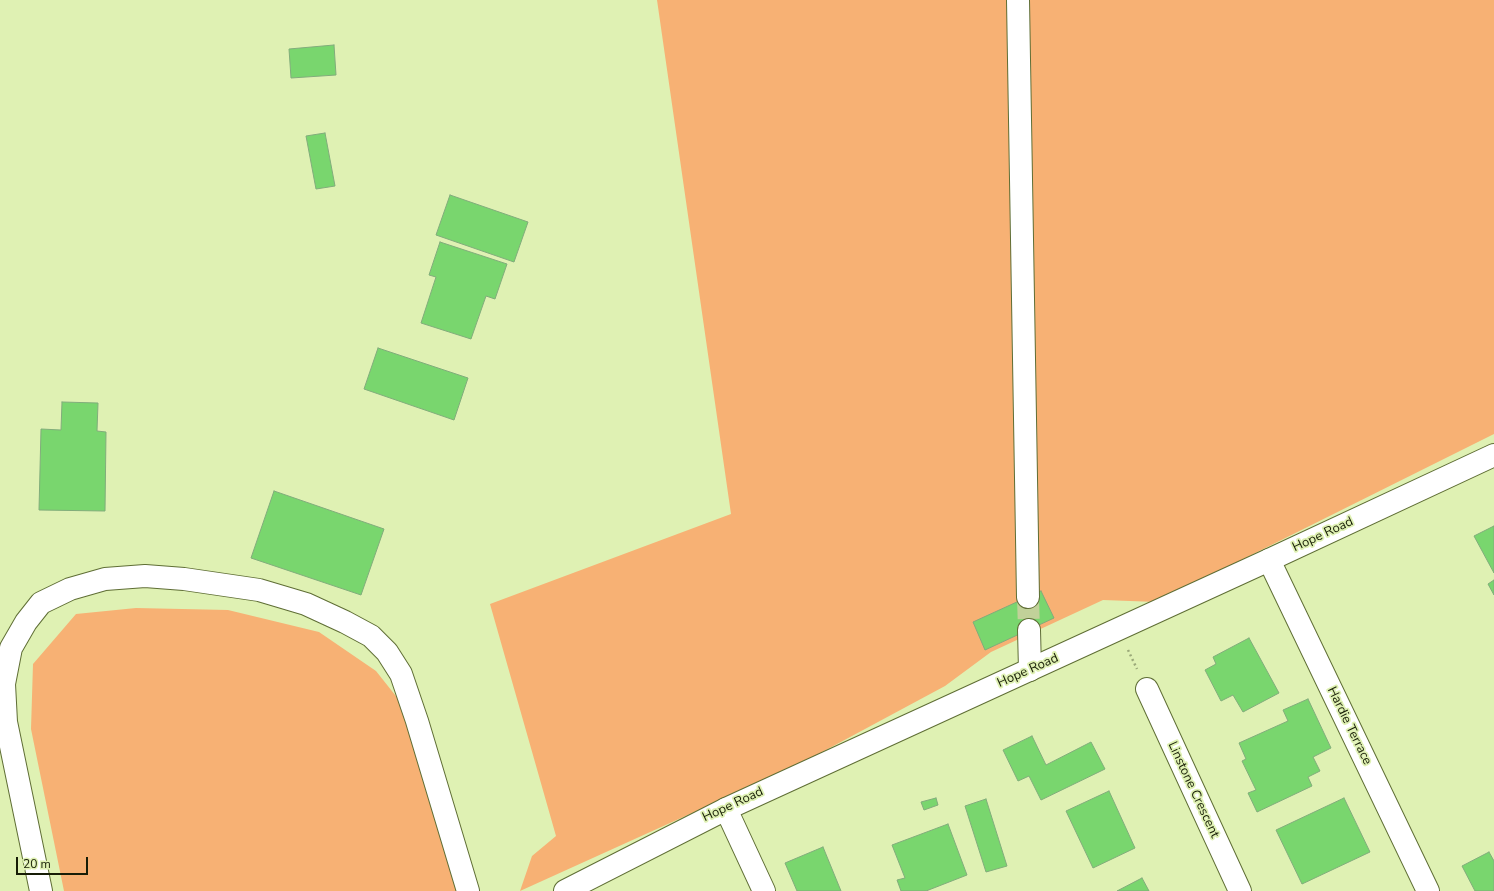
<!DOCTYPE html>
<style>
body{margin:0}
#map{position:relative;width:1494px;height:891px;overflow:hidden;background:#dff1b3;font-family:"Nunito Sans",sans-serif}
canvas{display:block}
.scale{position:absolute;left:16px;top:857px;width:72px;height:18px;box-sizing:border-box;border:2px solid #171d06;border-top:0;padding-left:5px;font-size:12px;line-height:14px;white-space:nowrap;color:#171d06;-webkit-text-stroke:3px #dff1b3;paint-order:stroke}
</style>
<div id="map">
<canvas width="1494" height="891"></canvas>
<div class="scale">20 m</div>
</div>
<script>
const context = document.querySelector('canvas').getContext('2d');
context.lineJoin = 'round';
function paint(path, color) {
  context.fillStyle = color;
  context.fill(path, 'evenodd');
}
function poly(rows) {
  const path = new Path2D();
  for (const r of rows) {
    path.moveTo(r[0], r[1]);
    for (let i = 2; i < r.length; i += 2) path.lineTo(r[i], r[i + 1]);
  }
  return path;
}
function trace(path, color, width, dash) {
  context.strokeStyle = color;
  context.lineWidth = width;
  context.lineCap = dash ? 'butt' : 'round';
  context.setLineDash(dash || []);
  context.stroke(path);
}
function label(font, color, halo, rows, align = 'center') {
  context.font = font + ' "Nunito Sans",sans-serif';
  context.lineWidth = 3.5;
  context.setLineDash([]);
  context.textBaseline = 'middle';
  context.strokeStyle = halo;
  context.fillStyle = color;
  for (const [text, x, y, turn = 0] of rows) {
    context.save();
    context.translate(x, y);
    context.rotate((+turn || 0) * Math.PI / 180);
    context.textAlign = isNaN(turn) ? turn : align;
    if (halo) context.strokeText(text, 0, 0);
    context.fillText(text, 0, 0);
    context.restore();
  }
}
paint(poly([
 [657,0,1494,0,1494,434,1157,602,1103,600,991,652,945,686,798,765,520,891,532,856,556,836,490,604,731,514],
 [136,608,228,610,319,632,376,671,403,705,468,891,64,891,31,729,33,664,76,614]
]), '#f7b174');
const building = poly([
 [334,45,336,75,291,78,289,49,334,45],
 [325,133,335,186,316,189,306,136,325,133],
 [450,195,528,222,514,262,436,235,450,195],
 [440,242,507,264,495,299,486,296,471,339,421,323,436,277,429,275,440,242],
 [378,348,468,378,454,420,364,389,378,348],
 [62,402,98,403,97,431,106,432,105,511,39,510,41,429,61,430,62,402],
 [274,491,384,529,361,595,251,558,274,491],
 [1494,526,1494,573,1474,536,1494,526],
 [1494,580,1494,595,1488,584,1494,580],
 [1041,591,1054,618,985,650,973,622,1041,591],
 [1249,638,1279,693,1243,712,1233,695,1221,701,1205,670,1216,664,1213,657,1249,638],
 [1308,699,1331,748,1313,757,1320,771,1308,777,1312,786,1257,812,1248,793,1256,790,1242,761,1246,759,1239,743,1288,721,1283,710,1308,699],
 [1032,736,1046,765,1091,742,1105,769,1041,800,1029,776,1018,781,1003,750,1032,736],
 [1109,791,1135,848,1093,868,1066,811,1109,791],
 [936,798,938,805,924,810,921,802,936,798],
 [1344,798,1370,852,1302,884,1276,830,1344,798],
 [986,799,1007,866,986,872,965,806,986,799],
 [948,824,967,875,926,891,901,891,897,880,905,878,892,845,948,824],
 [823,847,841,891,797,891,785,863,823,847],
 [1489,852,1494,861,1494,891,1475,891,1462,866,1489,852],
 [1142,878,1149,891,1117,891,1142,878]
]);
paint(building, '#79d66e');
trace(building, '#81ac7b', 1);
trace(poly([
 [1028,597,1029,630]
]), '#c1d199', 22, [22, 11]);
const minor = poly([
 [1018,0,1028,597],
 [1269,560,1428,891],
 [1029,630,1030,670],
 [1147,689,1240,891],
 [726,809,764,891],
 [41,891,6,722,4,684,11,648,26,622,41,603,70,589,105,579,145,576,184,579,259,590,306,604,345,622,371,636,387,652,401,674,417,721,468,891]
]);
const major = poly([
 [565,891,726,809,1269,560,1494,455]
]);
trace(minor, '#5f6e35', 24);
trace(major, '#5f6e35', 24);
trace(poly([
 [1128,650,1137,669]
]), '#9ba979', 2.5, [2, 3]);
trace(minor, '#fff', 22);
trace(major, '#fff', 22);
label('13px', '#171d06', '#dff1b3', [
 ["Hope Road",1323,535,-25],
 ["Hope Road",1028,671,-24],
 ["Hardie Terrace",1349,726,64],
 ["Linstone Crescent",1193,790,65],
 ["Hope Road",733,805,-25]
]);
</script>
